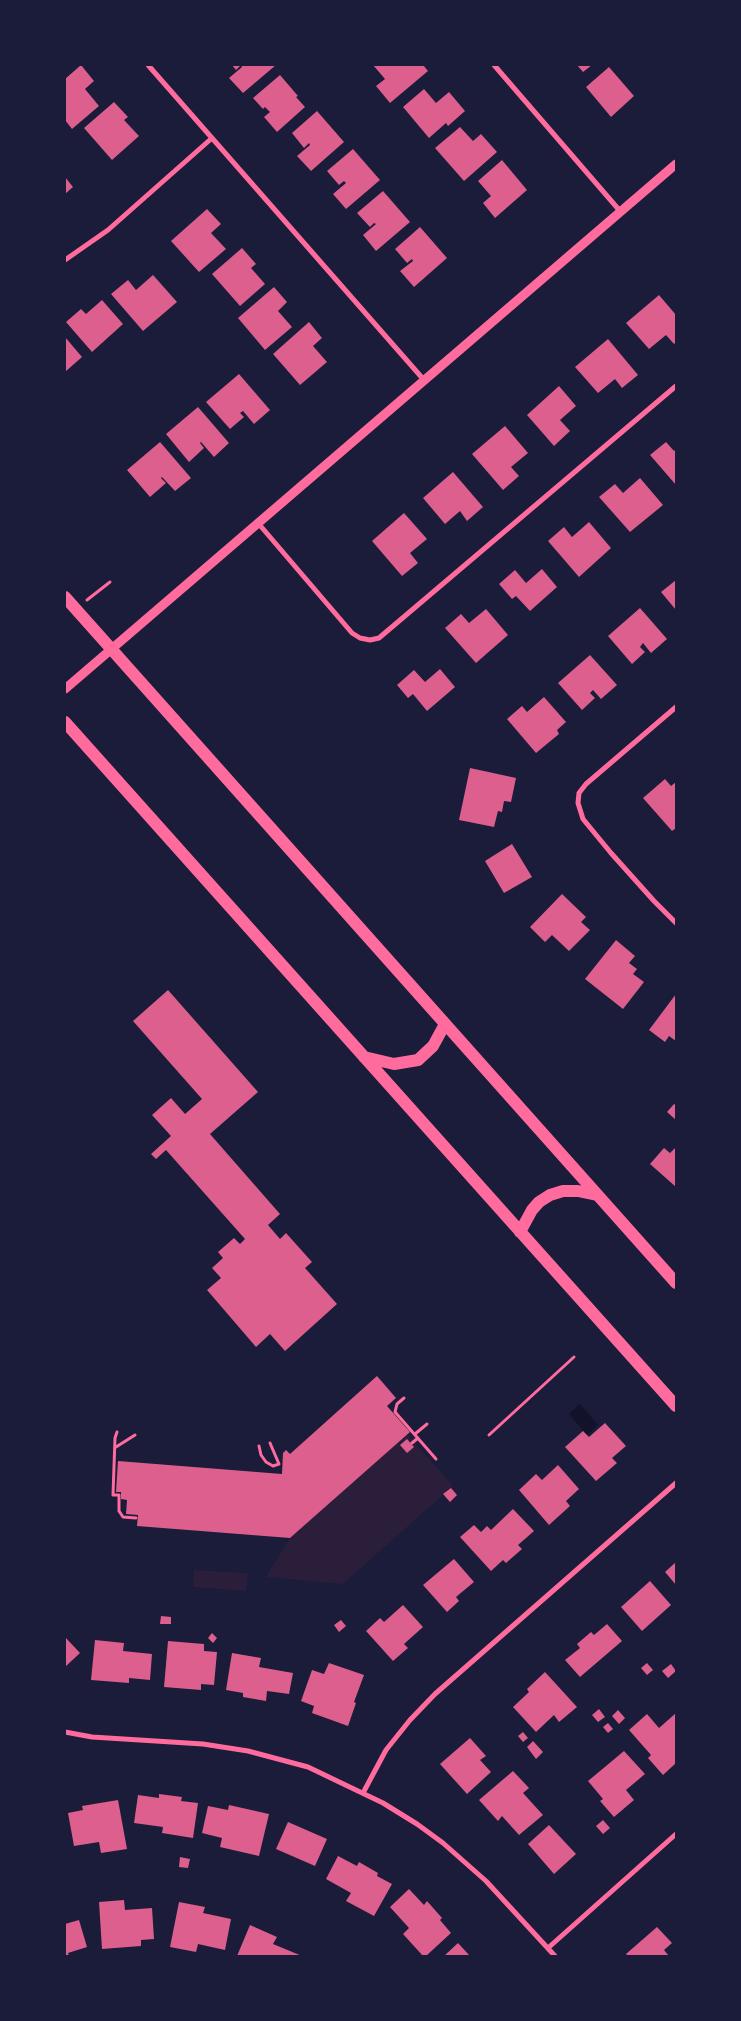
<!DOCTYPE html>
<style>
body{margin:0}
#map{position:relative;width:741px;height:2021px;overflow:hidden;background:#1b1b3a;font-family:"Fira Sans Condensed",sans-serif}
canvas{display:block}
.frame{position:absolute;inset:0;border:66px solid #1b1b3a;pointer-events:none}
</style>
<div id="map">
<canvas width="741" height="2021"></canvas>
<div class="frame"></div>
</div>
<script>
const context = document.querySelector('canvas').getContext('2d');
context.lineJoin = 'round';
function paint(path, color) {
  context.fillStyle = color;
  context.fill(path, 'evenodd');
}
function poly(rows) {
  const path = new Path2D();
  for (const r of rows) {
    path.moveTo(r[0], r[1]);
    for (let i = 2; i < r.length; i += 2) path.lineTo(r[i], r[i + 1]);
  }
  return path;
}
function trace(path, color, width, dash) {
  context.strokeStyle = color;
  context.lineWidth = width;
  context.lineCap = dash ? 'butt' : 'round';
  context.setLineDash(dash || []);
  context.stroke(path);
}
paint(poly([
 [407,1434,453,1486,343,1584,266,1577,290,1538],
 [194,1570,248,1573,246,1591,193,1587]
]), '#2a1e3b');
paint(poly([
 [580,1404,598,1425,587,1435,569,1414]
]), '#12122b');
paint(poly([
 [81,65,94,81,85,89,99,106,72,129,65,120,65,79],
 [232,65,276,65,243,93,229,78,242,67,241,65,236,70],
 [373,65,423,65,428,71,390,103,376,86,385,79],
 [577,65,592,65,583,72],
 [609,67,634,96,611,117,586,87],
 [280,75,298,96,296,97,305,107,277,132,264,117,270,112,265,107,263,109,253,98],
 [424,89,436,103,449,92,465,111,448,126,446,123,429,138,403,107],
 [114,102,128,117,124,120,139,136,112,160,84,128],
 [317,111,344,142,311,171,297,156,310,145,309,143,304,148,292,133],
 [460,127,473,141,481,134,497,152,464,181,435,148],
 [353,149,380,180,346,209,333,194,346,183,344,181,339,185,327,171],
 [502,160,527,190,495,218,483,203,491,196,478,181],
 [65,177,73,187,65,194],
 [383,191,410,222,376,251,363,235,376,224,374,223,370,227,357,213],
 [207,209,221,224,211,233,226,249,199,272,171,241],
 [420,227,447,258,414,287,400,271,413,261,412,259,407,263,395,249],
 [242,248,256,264,251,268,265,284,240,306,212,274],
 [153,275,177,302,143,331,111,294,128,280,136,290],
 [274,287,287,302,278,311,292,327,265,350,238,318],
 [659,295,676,315,676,342,674,344,666,335,649,349,626,323],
 [102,300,123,324,92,352,66,322,81,309,86,314],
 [309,322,322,338,313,346,327,362,300,385,273,354],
 [65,337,82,357,65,372],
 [608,339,638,375,622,388,615,379,598,393,575,367],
 [239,374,270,410,254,424,243,411,240,413,244,417,230,429,206,402],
 [559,386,576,406,560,420,570,431,554,446,527,415],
 [198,407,229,443,214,457,201,442,200,443,204,448,189,462,166,434],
 [505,426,528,453,511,467,519,476,503,490,472,454],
 [160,442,191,478,175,491,162,477,161,478,166,483,150,497,127,470],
 [666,442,674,451,676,449,676,485,650,455],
 [453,472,483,507,467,521,460,511,445,524,423,498],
 [640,478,663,505,630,532,599,497,615,484,623,493],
 [404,513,427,539,410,553,418,563,402,576,372,541],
 [589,522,611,548,579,577,548,541,564,527,572,537],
 [542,569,557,587,530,611,516,596,512,599,499,584,515,570,526,583],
 [676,580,676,610,661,592],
 [640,608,667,639,651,653,643,643,640,647,645,652,632,664,608,636],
 [486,609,508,635,476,663,445,628,461,614,469,623],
 [590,655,617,685,601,699,593,690,590,693,595,698,582,710,558,683],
 [440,669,455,687,427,711,413,694,408,698,397,685,414,670,425,682],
 [544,697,566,722,557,730,559,734,536,753,507,719,522,706,527,712],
 [470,768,516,778,511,802,504,801,502,812,498,811,494,827,459,820],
 [665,779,671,786,676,782,676,828,672,831,643,798],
 [512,844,532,877,504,893,485,861],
 [562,894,586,917,581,922,590,930,569,951,552,935,545,942,530,927],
 [616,940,635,956,629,963,637,969,633,974,644,982,623,1009,585,979],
 [168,990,258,1092,210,1134,280,1214,268,1225,280,1239,286,1233,312,1262,305,1268,337,1304,285,1351,270,1334,256,1347,207,1290,221,1278,212,1268,223,1258,218,1252,234,1238,240,1244,245,1239,166,1150,156,1159,151,1154,171,1136,152,1115,171,1098,185,1114,202,1099,133,1021],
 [676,994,676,1041,669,1036,665,1042,649,1030],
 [674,1104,676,1105,676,1120,667,1112],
 [676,1147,676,1187,650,1164,664,1148,670,1153],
 [377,1376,396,1398,387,1406,410,1432,290,1538,137,1526,138,1515,126,1514,127,1500,121,1499,121,1492,116,1492,118,1461,282,1474,283,1453,286,1450,290,1454],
 [605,1423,626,1446,612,1458,617,1463,596,1481,565,1447,583,1431,589,1437],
 [407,1439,414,1447,407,1453,400,1445],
 [558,1465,579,1489,566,1501,570,1506,549,1525,519,1490,536,1474,542,1480],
 [451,1488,457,1495,450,1502,443,1494],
 [513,1509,534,1531,518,1545,522,1549,506,1563,503,1560,491,1571,460,1537,474,1525,481,1532,487,1526,491,1530],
 [454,1559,474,1582,456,1597,459,1601,447,1612,423,1585],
 [676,1562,676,1585,665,1572],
 [650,1581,671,1605,642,1631,621,1607],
 [403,1605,423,1627,404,1644,408,1648,393,1661,366,1631,380,1618,384,1622],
 [161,1616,171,1617,171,1624,160,1624],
 [341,1620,346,1626,339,1632,334,1625],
 [607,1624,622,1641,580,1677,565,1660,580,1648,577,1644,591,1632,594,1635],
 [212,1633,217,1638,213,1643,208,1638],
 [65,1637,80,1653,65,1667],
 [95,1640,124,1643,123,1651,152,1654,150,1680,129,1678,129,1683,91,1680],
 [168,1641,204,1644,204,1651,217,1652,214,1685,201,1684,201,1690,164,1687],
 [232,1653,261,1658,259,1667,293,1673,289,1694,267,1691,266,1701,243,1697,243,1693,226,1690],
 [329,1663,364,1675,354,1702,356,1703,348,1726,312,1713,314,1706,301,1701,312,1670,324,1674],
 [647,1663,653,1670,647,1675,641,1668],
 [671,1664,676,1671,668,1678,662,1671],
 [545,1672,577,1707,559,1722,554,1715,536,1732,513,1707,529,1692,527,1689],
 [599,1709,605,1717,598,1722,592,1715],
 [618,1710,625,1718,619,1724,612,1716],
 [676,1713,676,1763,663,1775,648,1758,651,1755,629,1730,647,1714,659,1728],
 [608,1723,613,1729,608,1733,603,1727],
 [523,1732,528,1738,523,1742,518,1736],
 [470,1738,486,1756,480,1760,491,1772,467,1794,440,1764],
 [533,1741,543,1752,536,1759,527,1747],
 [624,1751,645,1774,626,1790,634,1800,614,1817,600,1801,603,1799,588,1781],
 [513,1771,529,1788,523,1793,543,1815,519,1835,502,1816,498,1821,479,1800],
 [159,1794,182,1797,181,1801,198,1803,193,1838,162,1833,163,1827,134,1823,138,1795,159,1798],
 [118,1800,127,1849,101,1853,99,1842,74,1846,68,1813,83,1810,82,1806],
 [229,1805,269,1814,259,1856,220,1847,222,1838,202,1833,208,1806,228,1810],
 [603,1820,610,1828,603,1834,596,1826],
 [288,1822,327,1839,315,1866,276,1849],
 [549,1825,576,1854,554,1874,528,1844],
 [338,1856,357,1866,359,1862,378,1873,377,1876,392,1884,374,1916,346,1901,351,1893,326,1879],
 [180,1857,190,1859,188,1868,179,1867],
 [409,1889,424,1905,427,1901,442,1918,440,1920,451,1933,426,1956,423,1956,403,1934,409,1928,390,1907],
 [124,1900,125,1910,152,1908,154,1939,141,1940,141,1946,102,1949,99,1902],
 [179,1902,205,1907,203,1913,231,1919,225,1950,198,1944,196,1952,170,1947],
 [79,1920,87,1947,68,1953,69,1956,65,1956,65,1924],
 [250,1925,277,1937,273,1944,302,1956,237,1956],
 [657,1927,672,1943,664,1950,669,1956,628,1956,626,1954],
 [458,1943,470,1956,444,1956]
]), '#dd5f8e');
trace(poly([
 [87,600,110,582],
 [404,1398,397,1404,395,1412,436,1459],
 [117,1432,115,1438,113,1495,119,1495,119,1511,123,1517,136,1518],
 [415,1434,427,1424],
 [489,1435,574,1357],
 [412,1443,418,1438],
 [259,1446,261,1455,266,1462,273,1466,279,1464,270,1443],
 [116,1447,135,1435]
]), '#ff6b9d', 3);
trace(poly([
 [148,65,424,380],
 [494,65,620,211],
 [65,260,108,230,212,138],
 [258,523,352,633,360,638,370,640,379,638,676,386],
 [676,707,586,784,579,793,578,803,583,819,611,853,654,901,676,923],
 [65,1732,92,1737,203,1744,248,1751,308,1767,383,1803,417,1824,443,1843,486,1881,555,1956],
 [363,1793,386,1750,410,1720,435,1694,676,1483],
 [548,1948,676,1834]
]), '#ff6b9d', 5);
trace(poly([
 [65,689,676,164]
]), '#ff6b9d', 9);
trace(poly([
 [65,597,676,1283],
 [65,722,676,1406],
 [364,1057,394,1064,418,1060,433,1046,445,1024],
 [520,1232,532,1210,539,1202,550,1195,563,1191,578,1191,597,1195]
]), '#ff6b9d', 12);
</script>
